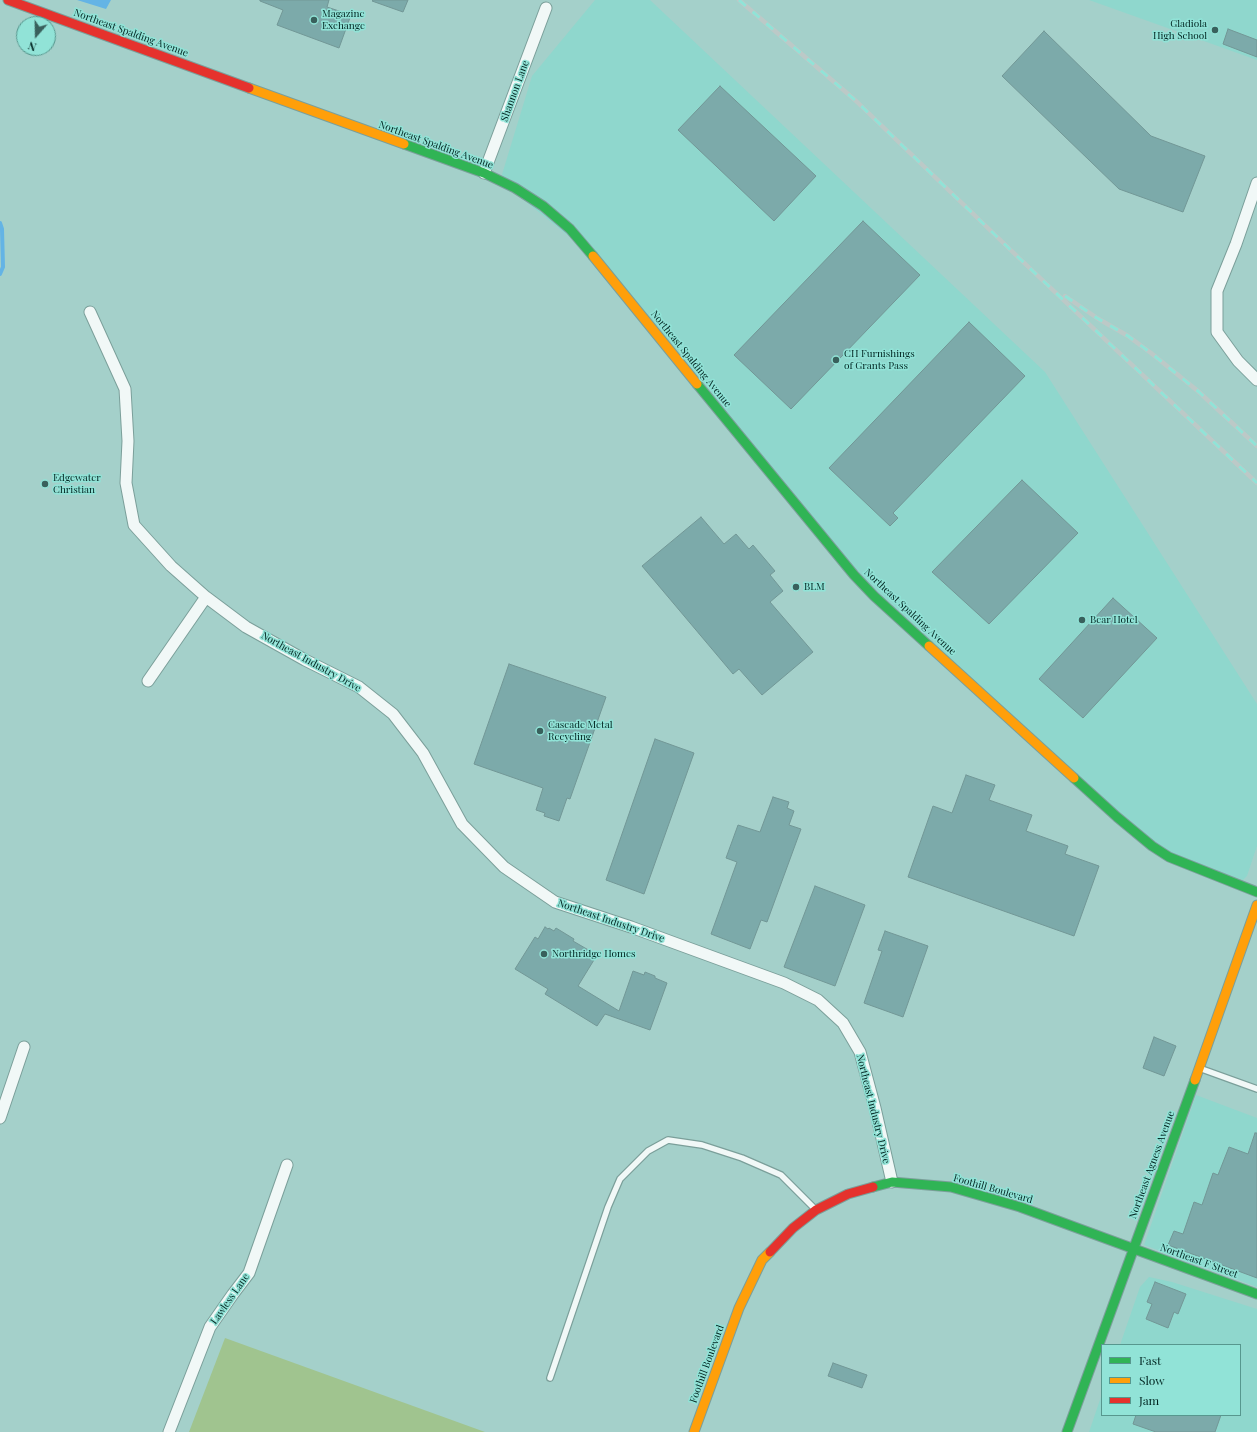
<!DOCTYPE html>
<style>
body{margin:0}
#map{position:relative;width:1257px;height:1432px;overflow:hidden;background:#a4d0ca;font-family:"Playfair Display",serif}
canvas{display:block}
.legend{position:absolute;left:1101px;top:1344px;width:140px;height:72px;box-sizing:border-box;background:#91e3d7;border:1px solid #57978e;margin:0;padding:5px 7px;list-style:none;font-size:12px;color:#002420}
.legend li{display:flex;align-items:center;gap:8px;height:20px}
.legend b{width:20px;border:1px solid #57978e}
.north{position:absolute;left:16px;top:16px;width:40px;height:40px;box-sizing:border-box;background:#91e3d7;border:1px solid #57978e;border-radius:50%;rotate:200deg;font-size:11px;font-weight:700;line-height:16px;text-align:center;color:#002420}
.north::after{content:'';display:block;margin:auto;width:14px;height:18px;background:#39605c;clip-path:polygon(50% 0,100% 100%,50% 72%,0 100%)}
</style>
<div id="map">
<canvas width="1257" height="1432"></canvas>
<ul class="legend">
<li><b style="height:5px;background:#30b455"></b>Fast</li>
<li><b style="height:5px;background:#ff9f0a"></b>Slow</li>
<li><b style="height:5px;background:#e5322d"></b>Jam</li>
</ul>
<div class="north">N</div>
</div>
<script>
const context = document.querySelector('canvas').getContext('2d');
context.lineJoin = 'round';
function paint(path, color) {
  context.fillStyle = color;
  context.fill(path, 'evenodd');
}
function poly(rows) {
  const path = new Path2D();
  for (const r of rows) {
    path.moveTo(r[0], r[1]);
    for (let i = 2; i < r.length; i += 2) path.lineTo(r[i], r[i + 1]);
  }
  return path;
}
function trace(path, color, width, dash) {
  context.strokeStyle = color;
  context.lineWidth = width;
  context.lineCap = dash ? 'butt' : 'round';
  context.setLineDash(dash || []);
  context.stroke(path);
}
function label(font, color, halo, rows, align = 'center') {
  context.font = font + ' "Playfair Display",serif';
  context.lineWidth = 3;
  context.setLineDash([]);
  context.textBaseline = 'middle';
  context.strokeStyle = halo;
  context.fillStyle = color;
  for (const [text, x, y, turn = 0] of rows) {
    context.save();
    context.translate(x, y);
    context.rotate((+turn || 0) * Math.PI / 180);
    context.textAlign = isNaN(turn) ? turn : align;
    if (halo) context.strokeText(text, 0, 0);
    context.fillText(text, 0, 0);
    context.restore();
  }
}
paint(poly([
 [595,0,650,0,1045,372,1257,704,1257,846,1247,876,1243,880,1169,857,874,596,591,254,500,181,532,76],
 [1089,0,1257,0,1257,60],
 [1196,1095,1257,1118,1257,1287,1144,1245],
 [1149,1277,1172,1282,1257,1309,1257,1432,1089,1432,1102,1394,1102,1415,1240,1415,1240,1345,1120,1345,1140,1287]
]), '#8fd7cd');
paint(poly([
 [225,1338,485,1432,189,1432]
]), '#a0c48f');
paint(poly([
 [77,0,111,0,106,9]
]), '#64b4e5');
trace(poly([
 [0,223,2,229,3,267,0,274]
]), '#64b4e5', 4);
const building = poly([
 [260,0,329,0,327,7,351,15,339,48,277,25,283,10,260,1,260,0],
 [373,0,408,0,403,12,372,1,373,0],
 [1228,29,1257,40,1257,57,1223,44,1228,29],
 [1044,31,1151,136,1205,156,1183,212,1119,189,1002,76,1044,31],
 [720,86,816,176,774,221,678,130,720,86],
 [863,221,920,275,791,409,734,355,863,221],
 [969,322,1025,376,893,513,898,518,890,526,829,468,969,322],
 [1022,480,1078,533,989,624,932,572,1022,480],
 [701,517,724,544,736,534,749,549,753,545,775,571,770,575,783,591,770,602,813,652,762,695,739,669,733,674,642,566,701,517],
 [1113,598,1157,638,1083,718,1039,679,1113,598],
 [509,664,606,697,570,799,567,798,559,821,544,816,545,813,536,810,543,788,474,764,509,664],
 [655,739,694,753,644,894,606,880,655,739],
 [966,775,995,785,989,800,1032,815,1026,831,1068,846,1065,854,1099,866,1074,936,908,877,933,806,952,813,966,775],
 [773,797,789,802,787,808,794,811,789,825,801,829,767,922,761,920,750,949,711,934,737,862,726,858,738,825,760,832,773,797],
 [815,886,865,905,835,986,784,967,815,886],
 [545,927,548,929,549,928,554,931,556,928,574,939,573,941,597,955,578,986,619,1011,633,971,644,975,645,972,655,976,655,978,667,983,650,1030,605,1014,597,1026,545,994,548,989,515,969,535,937,538,939,545,927],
 [885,931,928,946,903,1017,864,1003,882,951,878,950,885,931],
 [1154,1037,1176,1046,1164,1076,1143,1068,1154,1037],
 [1255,1133,1257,1133,1257,1278,1168,1245,1174,1231,1183,1234,1194,1202,1202,1205,1213,1173,1218,1175,1229,1147,1248,1154,1255,1133],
 [1155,1282,1186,1294,1178,1314,1174,1312,1168,1328,1146,1319,1152,1304,1147,1302,1155,1282],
 [833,1363,867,1375,862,1388,828,1376,833,1363],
 [1136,1415,1221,1415,1215,1432,1156,1432,1133,1424,1136,1415]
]);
paint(building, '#7caaaa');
trace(building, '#729796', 1);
const lane = poly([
 [1199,1068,1257,1089],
 [550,1378,608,1207,620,1179,648,1151,668,1140,702,1145,742,1158,781,1175,816,1210]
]);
const street = poly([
 [484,173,546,8],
 [1257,183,1236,244,1217,291,1217,332,1238,361,1257,380],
 [90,312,125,389,128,441,126,483,134,525,171,566,206,597,246,627,305,660,359,687,393,714,423,753,462,824,504,867,555,902,631,927,784,983,818,1000,843,1023,860,1052,875,1108,892,1182],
 [148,681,206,597],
 [0,1118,24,1047],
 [169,1432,210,1327,233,1294,249,1273,287,1165]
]);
const fast = poly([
 [404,144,484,173,515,188,543,206,570,229,593,256],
 [697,384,854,575,874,596,929,646],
 [1074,778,1117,817,1152,846,1169,857,1257,892],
 [873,1187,892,1182,951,1187,1020,1207,1257,1294],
 [1067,1432,1195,1080]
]);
const slow = poly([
 [249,88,404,144],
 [593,256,697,384],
 [929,646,1074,778],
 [1195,1080,1257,905],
 [694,1432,739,1308,762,1260,770,1252]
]);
const jam = poly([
 [8,0,249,88],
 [770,1252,793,1228,816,1210,848,1194,873,1187]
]);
trace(lane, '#7b9f9a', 8);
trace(street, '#7b9f9a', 13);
trace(fast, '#7b9f9a', 11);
trace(slow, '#7b9f9a', 11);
trace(jam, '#7b9f9a', 11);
trace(lane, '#f1f8f7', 5.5);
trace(street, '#f1f8f7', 11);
trace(fast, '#30b455', 9);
trace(slow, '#ff9f0a', 9);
trace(jam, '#e5322d', 9);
const rail = poly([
 [739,0,855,100,1019,258,1257,483],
 [1065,296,1097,318,1128,336,1151,353,1199,392,1257,446]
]);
trace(rail, '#bcc9c7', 4.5);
trace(rail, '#91e3d7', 3, [9]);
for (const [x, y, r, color] of [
 [314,20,4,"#39605c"],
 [1215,30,4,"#39605c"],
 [836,360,4,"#39605c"],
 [45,484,4,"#39605c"],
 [796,587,4,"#39605c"],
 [1082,620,4,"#39605c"],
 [540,731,4,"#39605c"],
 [544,954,4,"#39605c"]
]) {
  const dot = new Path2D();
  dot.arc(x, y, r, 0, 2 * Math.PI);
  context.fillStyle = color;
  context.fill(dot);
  trace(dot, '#91e3d7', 1.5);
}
label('10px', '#002420', '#91e3d7', [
 ["Magazine",322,14],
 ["Exchange",322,26],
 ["Gladiola",1207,24,"right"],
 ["High School",1207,36,"right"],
 ["CH Furnishings",844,354],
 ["of Grants Pass",844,366],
 ["Edgewater",53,478],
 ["Christian",53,490],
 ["BLM",804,587],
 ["Bear Hotel",1090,620],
 ["Cascade Metal",548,725],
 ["Recycling",548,737],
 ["Northridge Homes",552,954]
], 'left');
label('10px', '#002420', '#91e3d7', [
 ["Northeast Spalding Avenue",131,33,20],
 ["Shannon Lane",515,91,-70],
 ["Northeast Spalding Avenue",436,145,20],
 ["Northeast Spalding Avenue",691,359,51],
 ["Northeast Spalding Avenue",910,612,43],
 ["Northeast Industry Drive",311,662,29],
 ["Northeast Industry Drive",611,921,19],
 ["Northeast Industry Drive",873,1109,76],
 ["Northeast Agness Avenue",1152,1165,-70],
 ["Foothill Boulevard",993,1189,16],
 ["Northeast F Street",1199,1261,20],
 ["Lawless Lane",230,1299,-55],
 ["Foothill Boulevard",707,1364,-70]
]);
</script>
